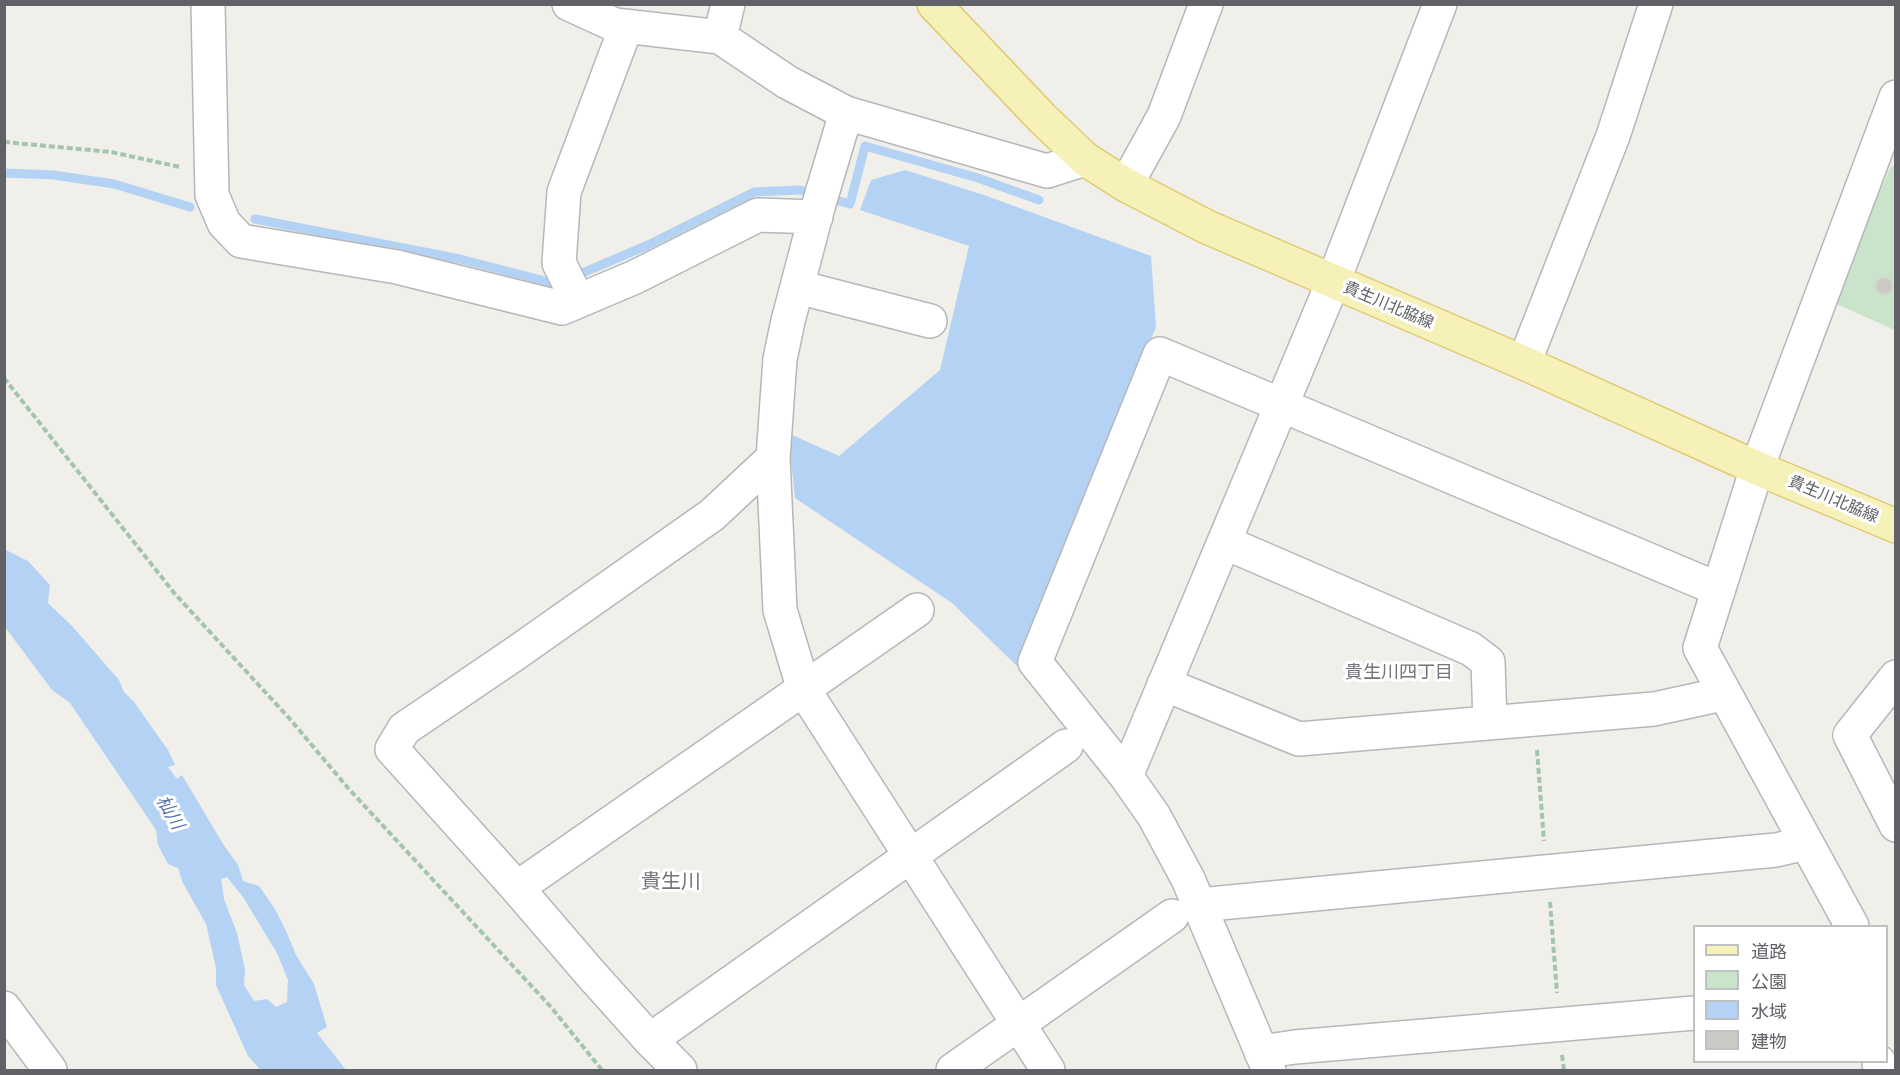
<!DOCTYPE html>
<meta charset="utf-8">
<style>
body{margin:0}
#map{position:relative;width:1900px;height:1075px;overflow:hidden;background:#f0efe9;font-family:"Sofia Sans Condensed","Noto Sans JP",sans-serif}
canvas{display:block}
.frame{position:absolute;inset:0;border:6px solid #606267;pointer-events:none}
.legend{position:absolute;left:1693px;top:925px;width:195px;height:138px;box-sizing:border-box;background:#fff;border:2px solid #bfc0c2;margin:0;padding:8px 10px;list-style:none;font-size:18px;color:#606267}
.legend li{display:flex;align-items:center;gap:12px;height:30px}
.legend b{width:30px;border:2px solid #bfc0c2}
</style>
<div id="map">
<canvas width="1900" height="1075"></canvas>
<div class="frame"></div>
<ul class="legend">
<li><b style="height:8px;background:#f5f1b9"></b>道路</li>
<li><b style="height:16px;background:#c9e4cb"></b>公園</li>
<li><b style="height:16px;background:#b4d3f4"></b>水域</li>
<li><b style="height:16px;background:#cbcac5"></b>建物</li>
</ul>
</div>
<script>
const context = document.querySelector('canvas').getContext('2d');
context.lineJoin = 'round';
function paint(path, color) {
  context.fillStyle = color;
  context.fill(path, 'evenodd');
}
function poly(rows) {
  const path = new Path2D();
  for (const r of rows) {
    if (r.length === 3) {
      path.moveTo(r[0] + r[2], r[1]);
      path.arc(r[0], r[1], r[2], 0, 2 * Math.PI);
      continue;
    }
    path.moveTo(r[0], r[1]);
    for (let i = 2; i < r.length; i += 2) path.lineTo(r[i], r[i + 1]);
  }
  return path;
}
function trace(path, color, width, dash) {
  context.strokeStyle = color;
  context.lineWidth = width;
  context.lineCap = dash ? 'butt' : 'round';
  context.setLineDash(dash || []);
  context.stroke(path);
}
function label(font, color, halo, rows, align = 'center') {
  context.font = font + ' "Sofia Sans Condensed","Noto Sans JP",sans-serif';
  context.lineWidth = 6;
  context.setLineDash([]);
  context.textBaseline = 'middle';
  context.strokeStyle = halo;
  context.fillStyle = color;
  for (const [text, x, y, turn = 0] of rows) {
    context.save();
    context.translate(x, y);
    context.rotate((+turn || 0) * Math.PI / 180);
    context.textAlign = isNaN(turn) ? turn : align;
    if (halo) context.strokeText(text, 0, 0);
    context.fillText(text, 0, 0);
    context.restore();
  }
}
paint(poly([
 [1891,166,1895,167,1895,330,1832,302]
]), '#c9e4cb');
paint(poly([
 [905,170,984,195,1151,256,1156,327,1018,667,952,603,795,498,788,433,839,456,940,370,969,246,860,210,871,180],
 [4,547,6,550,28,561,50,585,48,603,72,626,119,680,124,692,134,702,168,750,175,765,168,767,177,779,182,775,223,844,238,865,243,881,259,886,275,909,287,933,296,955,314,984,327,1027,317,1033,346,1070,259,1070,258,1067,248,1056,216,985,216,968,206,924,183,883,178,868,168,864,158,845,156,830,70,703,52,690,5,627],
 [227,877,243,897,277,953,288,980,287,1002,276,1007,267,999,254,1001,244,985,245,970,237,933,224,899,221,879]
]), '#b4d3f4');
trace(poly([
 [4,173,54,175,114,184,190,207],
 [255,219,460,259,557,284,560,282],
 [573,277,648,245,754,192,800,190,850,204,865,146,978,178,1039,200]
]), '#b4d3f4', 9);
const building = poly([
 [1884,286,8]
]);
paint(building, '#cbcac5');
trace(building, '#d4d1c8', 1.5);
const minor = poly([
 [208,4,212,195,224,223,241,241,397,267,562,308,635,277,758,215,816,217],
 [569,4,615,25,720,37,787,82,846,113,1047,171,1085,159],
 [720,37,728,4],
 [846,113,818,207,788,321,780,359,773,458,780,610,804,690,1048,1070],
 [1126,185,1164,116,1206,4],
 [798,287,930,321],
 [578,301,559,263,564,192,626,27],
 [1524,363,1613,136,1656,4],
 [1224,542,1471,649,1488,662,1490,723],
 [1896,677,1850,735,1896,825],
 [1164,684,1299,739,1654,709,1723,694],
 [1126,776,1333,282,1440,4],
 [517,888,917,610],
 [1199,905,1776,850,1806,843],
 [1852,926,1700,648,1757,468,1896,97],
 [4,1008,50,1070],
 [650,1040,1066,746],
 [1261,1052,1295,1047,1694,1013],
 [1879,1062,1880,1070],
 [680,1070,650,1040,590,973,517,888,392,749,404,729,516,653,712,515,773,458],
 [953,1070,1172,916],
 [1269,1070,1188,879,1154,816,1126,776,1035,662,1160,354,1718,589]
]);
const major = poly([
 [934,4,1042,118,1085,159,1126,185,1207,227,1524,363,1757,468,1896,526]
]);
trace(minor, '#b6b7bb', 36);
trace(major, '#e0cb72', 36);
trace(poly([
 [4,142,111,152,180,167],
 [4,378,175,594,289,718,348,788,550,1006,602,1070],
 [1537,750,1544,841],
 [1550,902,1557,993],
 [1562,1055,1564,1070]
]), '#a3c4af', 4, [6, 3]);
trace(minor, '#fff', 33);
trace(major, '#f5f1b9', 33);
label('16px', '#606267', '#fff', [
 ["貴生川北脇線",1388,306,23],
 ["貴生川北脇線",1833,500,23]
]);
label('18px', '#717479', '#fff', [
 ["貴生川四丁目",1399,673]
]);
label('italic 18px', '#5273a6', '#fff', [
 ["杣川",169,813,60]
]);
label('20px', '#717479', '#fff', [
 ["貴生川",671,883]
]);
</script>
